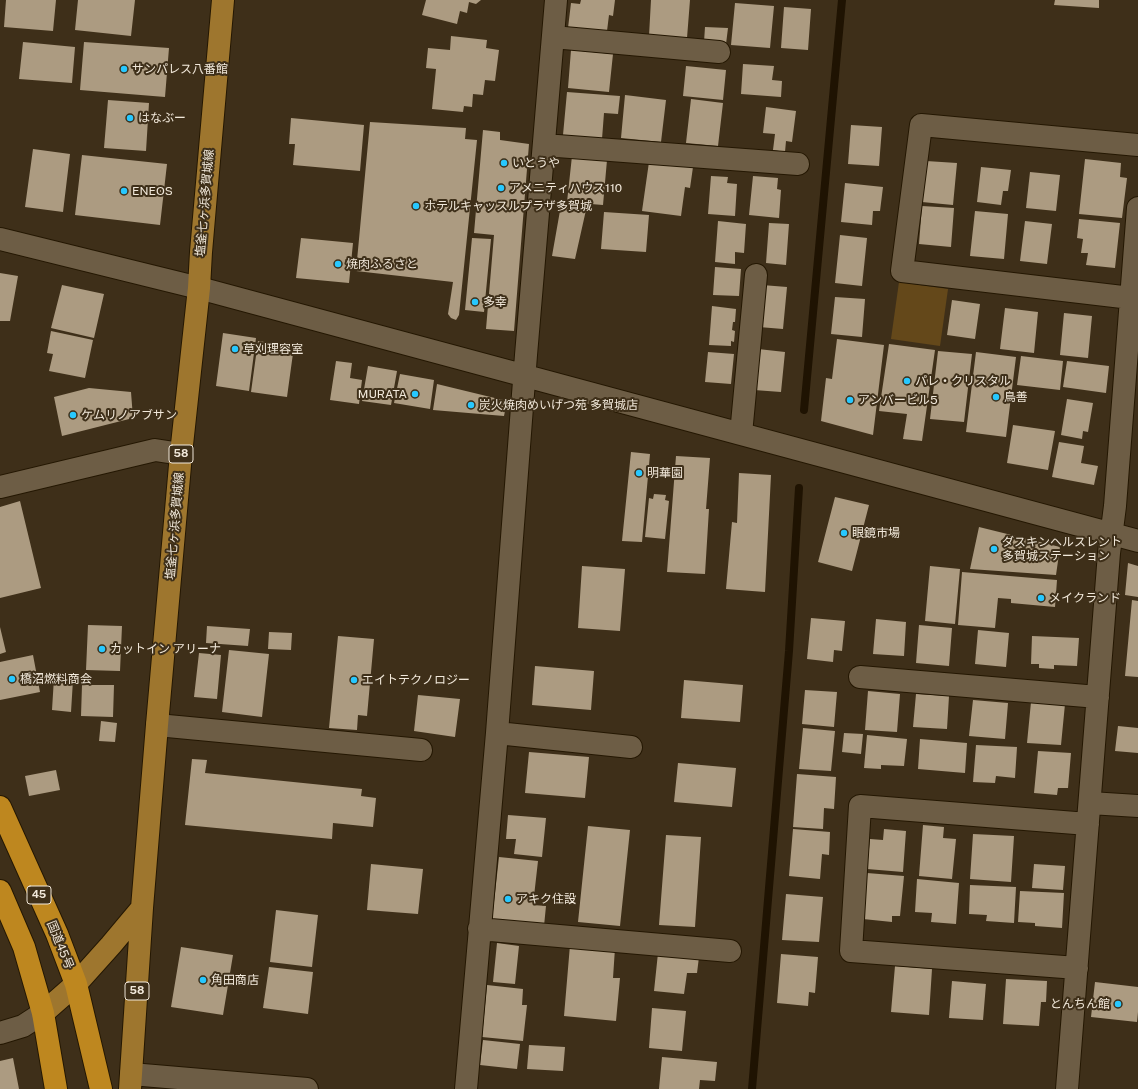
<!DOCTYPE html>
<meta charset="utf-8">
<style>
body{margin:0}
canvas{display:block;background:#3e2f19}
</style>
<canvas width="1138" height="1089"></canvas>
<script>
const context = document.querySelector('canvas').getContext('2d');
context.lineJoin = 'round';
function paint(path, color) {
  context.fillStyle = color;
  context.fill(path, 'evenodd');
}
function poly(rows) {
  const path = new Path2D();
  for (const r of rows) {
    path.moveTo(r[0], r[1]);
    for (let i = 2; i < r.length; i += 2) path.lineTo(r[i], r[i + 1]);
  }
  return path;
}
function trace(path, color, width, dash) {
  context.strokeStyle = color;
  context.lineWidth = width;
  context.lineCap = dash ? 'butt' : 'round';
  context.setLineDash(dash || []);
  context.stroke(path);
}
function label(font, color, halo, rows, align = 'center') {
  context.font = font + ' "Public Sans","Noto Sans JP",sans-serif';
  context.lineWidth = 4;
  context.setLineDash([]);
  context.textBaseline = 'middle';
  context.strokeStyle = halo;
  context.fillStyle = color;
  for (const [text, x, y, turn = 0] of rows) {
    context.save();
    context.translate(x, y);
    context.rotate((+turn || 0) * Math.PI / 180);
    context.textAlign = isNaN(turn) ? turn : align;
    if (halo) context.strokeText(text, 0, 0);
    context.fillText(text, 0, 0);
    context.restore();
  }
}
paint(poly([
 [899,282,948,289,940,346,891,339]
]), '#64481a');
trace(poly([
 [804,410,842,0],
 [752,1089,789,651,799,488]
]), '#1f1302', 8);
paint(poly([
 [6,0,56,0,53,31,4,27],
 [78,0,135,0,131,36,75,30],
 [426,0,481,0,476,4,469,2,467,13,460,11,457,24,422,15],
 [581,0,615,0,613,16,609,15,607,31,568,28,571,3,580,4],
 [651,0,690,0,687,38,649,36],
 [1055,0,1099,0,1099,8,1054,5],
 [735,3,774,6,770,48,731,45],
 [784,7,811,9,808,50,781,48],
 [705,27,728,28,726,44,704,42],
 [451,36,487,40,486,48,499,50,495,81,485,80,483,95,473,94,472,107,464,106,463,112,432,109,436,69,426,68,428,48,450,50],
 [23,42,75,47,72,83,19,79],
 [84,42,169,48,165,97,80,90],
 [571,50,613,54,609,92,568,88],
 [743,64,774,66,772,80,782,81,781,97,741,94],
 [686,66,726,70,723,100,683,96],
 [567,92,620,96,618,114,604,113,602,139,563,135],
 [625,95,666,100,661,142,621,138],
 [691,99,723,103,718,146,686,143],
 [108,100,149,103,146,151,104,148],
 [766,107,796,111,792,142,786,141,785,152,773,150,775,134,763,133],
 [291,118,364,125,360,171,293,165,295,144,289,144],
 [370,122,466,128,465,139,477,140,459,315,456,320,451,318,448,314,453,282,356,271],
 [851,125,882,127,879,166,848,164],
 [483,130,500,132,500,140,529,144,514,331,486,329,494,235,474,233],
 [33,149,70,154,63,212,25,207],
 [82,155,167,164,160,225,75,215],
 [572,156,607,160,603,205,567,202],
 [1085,159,1121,163,1120,177,1127,178,1122,218,1079,214],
 [926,161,957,163,953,205,922,202],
 [649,162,693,167,690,188,685,187,681,216,642,211],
 [981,167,1011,170,1008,191,1003,191,1001,205,977,202],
 [1030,172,1060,175,1056,211,1026,208],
 [711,176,728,177,727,183,737,184,735,216,708,214],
 [753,176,778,178,777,189,781,190,779,218,749,215],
 [845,183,883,187,880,211,873,211,872,225,841,222],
 [561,205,586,210,575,259,552,256],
 [922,206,954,208,951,247,919,244],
 [975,211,1008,214,1004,259,970,256],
 [604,212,649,215,646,252,601,249],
 [1079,219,1120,223,1115,268,1086,265,1088,253,1081,253,1083,239,1077,238],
 [718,221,746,224,744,253,735,252,735,264,715,262],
 [1025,221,1052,224,1047,264,1020,261],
 [769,223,789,224,786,265,766,263],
 [840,235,867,238,862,286,835,283],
 [301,238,353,243,349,283,296,278],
 [472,238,491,239,484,312,465,310],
 [715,267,741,269,739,296,713,295],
 [0,273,18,276,10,321,0,321],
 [62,285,104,294,94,338,51,328],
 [762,285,787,287,783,329,759,327],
 [835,297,865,299,862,337,831,334],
 [952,300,980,304,975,339,947,335],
 [712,306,736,309,735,322,733,322,732,330,735,331,734,342,731,341,731,346,709,345],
 [1005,308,1038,312,1034,353,1000,349],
 [1064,313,1092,316,1088,358,1060,355],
 [51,331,93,340,85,378,49,371,53,354,47,353],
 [223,333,256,338,249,391,216,386],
 [837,339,884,345,873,435,821,421,826,378,832,379],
 [258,341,294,346,287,397,251,392],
 [889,344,935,350,922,441,903,439,907,414,879,411],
 [758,349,785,352,781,392,754,390],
 [938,351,972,354,964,422,930,419],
 [708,352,734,354,731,384,705,382],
 [976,352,1016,357,1006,437,966,432],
 [1021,356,1063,361,1060,390,1017,385],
 [336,361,352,363,350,378,362,380,359,404,330,400],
 [1067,361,1109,366,1106,393,1063,387],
 [368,366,397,371,391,405,362,401],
 [400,374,434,380,430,409,394,403],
 [437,384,507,401,504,416,433,410],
 [89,388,131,392,133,418,62,436,54,397],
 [1067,399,1093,403,1088,432,1083,431,1082,439,1061,435],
 [1013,425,1055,431,1048,470,1007,463],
 [1059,442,1084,446,1081,463,1098,466,1094,485,1052,477],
 [631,452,650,454,642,542,622,541],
 [676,456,710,458,706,509,709,509,705,574,667,572],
 [739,473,771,475,765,592,726,589,732,522,737,523],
 [654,494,666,495,665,500,669,501,665,539,645,537,649,498,653,499],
 [835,497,869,505,852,571,818,562],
 [20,501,41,588,0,598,0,507],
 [979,527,1060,547,1056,575,970,569],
 [1128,563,1138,566,1138,597,1125,595],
 [582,566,625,569,620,631,578,628],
 [930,566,960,569,955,624,925,621],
 [962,572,1057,580,1055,607,1011,603,1011,599,998,598,995,628,958,625],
 [1132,600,1138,601,1138,677,1125,676],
 [811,618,845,621,842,651,834,650,833,662,807,659],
 [876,619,906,622,904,656,873,654],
 [88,625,122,626,120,671,86,670],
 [919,625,952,628,949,666,916,663],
 [207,626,250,629,248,646,206,643],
 [0,627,6,652,0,654],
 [978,630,1009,633,1006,667,975,664],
 [269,632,292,633,291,650,268,649],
 [338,636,374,639,367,716,358,715,357,730,329,728],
 [1032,636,1079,638,1077,666,1054,665,1054,669,1039,668,1039,664,1031,664],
 [229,650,269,654,262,717,222,712],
 [199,653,221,655,217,699,194,697],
 [33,655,40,692,0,700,0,662],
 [535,666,594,671,591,710,532,705],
 [54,678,73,680,71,712,52,710],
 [684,680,743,685,740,722,681,718],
 [82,685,114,685,113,717,81,716],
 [805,690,837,692,834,727,802,724],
 [868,691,900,694,897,732,865,730],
 [916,694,949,696,947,729,913,727],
 [418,695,460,699,455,737,414,731],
 [973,700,1008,703,1005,739,969,736],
 [1031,702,1065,704,1061,745,1027,743],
 [101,721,117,723,115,742,99,741],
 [1118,726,1138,728,1138,753,1115,751],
 [803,728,835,731,831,771,799,769],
 [844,733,863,734,861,754,842,752],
 [867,735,907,739,904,766,881,765,881,769,864,768],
 [920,739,967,743,965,773,918,769],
 [976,745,1017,747,1015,778,996,776,995,783,973,782],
 [1038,751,1071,753,1068,788,1058,788,1057,795,1034,793],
 [529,752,589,757,585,798,525,793],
 [192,759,207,760,205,773,362,789,361,796,376,798,373,827,333,823,332,839,185,825],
 [678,763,736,768,732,807,674,802],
 [56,770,60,790,29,796,25,776],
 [797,774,836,777,834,809,824,808,823,829,793,827],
 [508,815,546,818,542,857,514,854,516,839,506,839],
 [923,825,944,827,943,838,956,839,952,879,919,876],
 [588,826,630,830,620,926,578,922],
 [793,829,830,832,829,855,822,854,820,879,789,876],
 [884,829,906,831,903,872,867,869,870,839,883,840],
 [973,834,1014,836,1011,882,970,879],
 [666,835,701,837,695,927,659,925],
 [499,857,538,861,533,905,546,906,544,926,492,920],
 [371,864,423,869,418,914,367,910],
 [1034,864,1065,866,1063,890,1032,888],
 [867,873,904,876,900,916,892,916,892,922,863,919],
 [917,879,959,883,956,924,931,922,932,913,915,912],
 [970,885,1016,887,1014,923,986,921,987,915,969,914],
 [1020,891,1064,893,1062,928,1035,926,1035,923,1018,922],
 [786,894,823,897,819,942,782,940],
 [276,910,318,915,312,967,270,962],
 [497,943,519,946,515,984,493,982],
 [570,945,615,948,613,978,620,978,616,1021,564,1016],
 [181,947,233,955,223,1015,171,1007],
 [658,953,699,957,697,973,687,973,684,994,654,991],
 [781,954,818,957,815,993,809,992,808,1006,777,1003],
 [895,966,932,969,929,1015,891,1012],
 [269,967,313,972,308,1014,263,1008],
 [1006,979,1047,981,1046,1002,1041,1002,1039,1026,1003,1024],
 [952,981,986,984,983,1020,949,1018],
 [1095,982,1138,987,1138,1012,1137,1022,1091,1017],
 [487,985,523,989,522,1005,527,1005,523,1041,482,1037],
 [652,1008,686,1011,682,1051,649,1048],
 [483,1040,520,1044,517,1069,480,1065],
 [529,1045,565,1047,563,1071,527,1069],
 [662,1057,717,1062,715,1081,700,1080,699,1089,659,1089],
 [13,1058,19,1089,0,1089,0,1061]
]), '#ac9b81');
const minor = poly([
 [553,37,719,52],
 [544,145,798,164],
 [0,239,199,288,1138,541],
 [1131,298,902,271,921,125,1138,145],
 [741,434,756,275],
 [0,487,155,450,181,454],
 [860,677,1098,697],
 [157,725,421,750],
 [497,733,631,747],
 [1090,803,1138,806],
 [479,929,730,951],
 [1077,968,851,951,860,806,1088,824],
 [0,1033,23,1026,43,1013],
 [131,1074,307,1089],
 [466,1089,497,733,526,355,556,0],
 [1067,1089,1109,553,1115,506,1138,208]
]);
const major = poly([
 [43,1013,76,984,111,945,142,908],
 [130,1089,142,908,157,725,181,454,199,288,201,252,223,0]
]);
const highway = poly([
 [0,807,57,934,76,984,101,1089],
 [0,891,24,947,43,1013,56,1089]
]);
trace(minor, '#241702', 24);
trace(major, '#241702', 24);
trace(highway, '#241702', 24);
trace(minor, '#6d5d45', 22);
trace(major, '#9e762e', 22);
trace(highway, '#be871f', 22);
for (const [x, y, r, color] of [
 [124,69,4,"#27c8ff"],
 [130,118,4,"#27c8ff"],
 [504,163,4,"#27c8ff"],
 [501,188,4,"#27c8ff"],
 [124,191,4,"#27c8ff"],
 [416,206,4,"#27c8ff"],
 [338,264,4,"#27c8ff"],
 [475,302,4,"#27c8ff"],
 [235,349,4,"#27c8ff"],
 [907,381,4,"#27c8ff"],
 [415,394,4,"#27c8ff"],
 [996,397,4,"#27c8ff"],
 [850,400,4,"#27c8ff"],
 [471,405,4,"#27c8ff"],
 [73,415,4,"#27c8ff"],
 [639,473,4,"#27c8ff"],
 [844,533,4,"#27c8ff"],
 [994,549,4,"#27c8ff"],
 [1041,598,4,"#27c8ff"],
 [102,649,4,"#27c8ff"],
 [12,679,4,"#27c8ff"],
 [354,680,4,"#27c8ff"],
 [508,899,4,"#27c8ff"],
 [203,980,4,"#27c8ff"],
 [1118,1004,4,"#27c8ff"]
]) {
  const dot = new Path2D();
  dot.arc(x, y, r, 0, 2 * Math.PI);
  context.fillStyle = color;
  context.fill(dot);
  trace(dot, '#3e2f19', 1.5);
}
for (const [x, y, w] of [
 [181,454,24],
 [39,895,24],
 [137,991,24]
]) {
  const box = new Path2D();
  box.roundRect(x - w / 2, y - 9, w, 18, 3);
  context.fillStyle = '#3e2f19';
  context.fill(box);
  trace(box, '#f1e8da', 1);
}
label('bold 11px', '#f1e8da', null, [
 ["58",181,454],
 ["45",39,895],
 ["58",137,991]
]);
label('12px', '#f1e8da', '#3e2f19', [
 ["サンパレス八番館",132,69],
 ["はなぶー",138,118],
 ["いとうや",512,163],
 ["アメニティハウス110",509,188],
 ["ENEOS",132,191],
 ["ホテルキャッスルプラザ多賀城",424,206],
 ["焼肉ふるさと",346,264],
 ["多幸",483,302],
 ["草刈理容室",243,349],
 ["パレ・クリスタル",915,381],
 ["MURATA",407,394,"right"],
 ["鳥善",1004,397],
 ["アンバービル5",858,400],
 ["炭火焼肉めいげつ苑 多賀城店",479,405],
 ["ケムリノアブサン",81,415],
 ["明華園",647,473],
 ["眼鏡市場",852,533],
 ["ダスキンヘルスレント",1002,542],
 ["多賀城ステーション",1002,556],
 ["メイクランド",1049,598],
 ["カットイン アリーナ",110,649],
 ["橋沼燃料商会",20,679],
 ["エイトテクノロジー",362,680],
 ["アキク住設",516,899],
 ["角田商店",211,980],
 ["とんちん館",1110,1004,"right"]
], 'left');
label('12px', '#f1e8da', '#3e2f19', [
 ["塩釜七ヶ浜多賀城線",205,203,-85],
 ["塩釜七ヶ浜多賀城線",175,526,-85],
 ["国道45号",60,945,68]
]);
</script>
